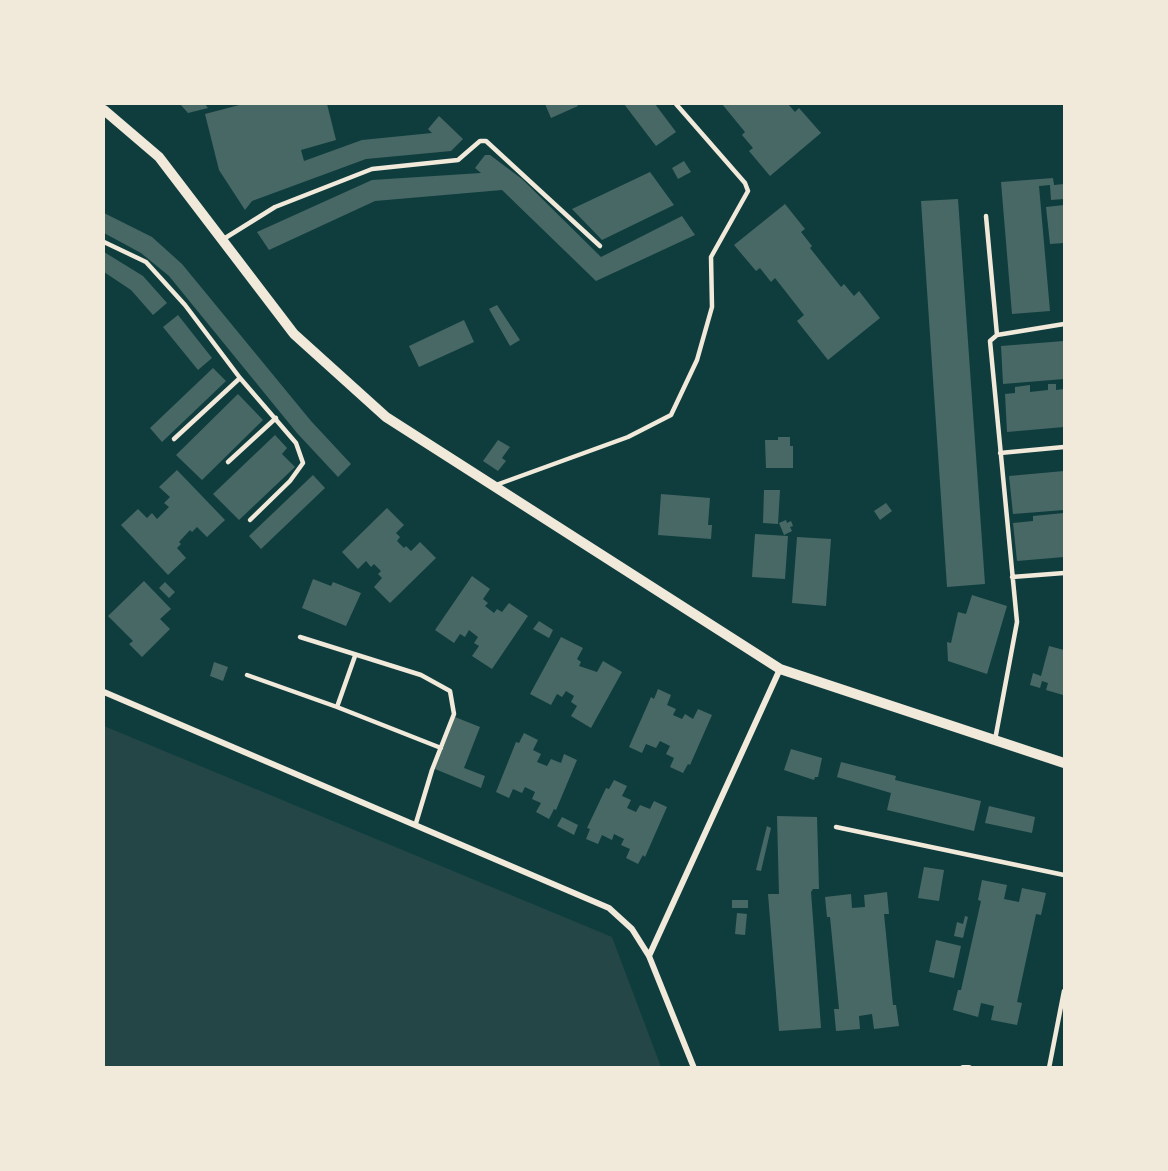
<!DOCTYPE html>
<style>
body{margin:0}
#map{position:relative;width:1168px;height:1171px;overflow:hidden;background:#0f3d3e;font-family:Jost,sans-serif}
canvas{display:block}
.frame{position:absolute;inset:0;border:105px solid #f1e9da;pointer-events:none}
</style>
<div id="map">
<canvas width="1168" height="1171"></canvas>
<div class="frame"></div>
</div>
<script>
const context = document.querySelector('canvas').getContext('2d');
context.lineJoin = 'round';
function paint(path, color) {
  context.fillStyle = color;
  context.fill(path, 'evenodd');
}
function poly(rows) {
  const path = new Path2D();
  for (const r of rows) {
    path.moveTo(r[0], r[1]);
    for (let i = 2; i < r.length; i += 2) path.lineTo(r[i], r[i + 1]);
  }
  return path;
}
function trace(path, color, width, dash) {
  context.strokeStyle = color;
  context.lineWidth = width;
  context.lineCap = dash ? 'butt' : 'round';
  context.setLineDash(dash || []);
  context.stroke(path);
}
paint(poly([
 [104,726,612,937,661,1067,104,1067]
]), '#244646');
paint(poly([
 [180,104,205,104,208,108,188,113],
 [243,104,327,104,336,140,301,150,304,161,362,140,432,133,428,129,439,116,463,139,451,151,366,159,252,201,245,210,219,170,205,114],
 [545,104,577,104,578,106,551,118],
 [624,104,655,104,676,132,656,146],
 [722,104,788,104,795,112,799,108,821,133,770,176,749,151,753,148,742,135,745,132],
 [485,155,490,155,522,179,601,257,682,216,695,235,596,281,502,190,375,201,269,250,257,232,372,180,481,173,475,168],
 [684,161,691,172,678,179,672,168],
 [650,172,674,205,602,240,572,209],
 [1053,178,1054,185,1064,184,1064,199,1051,200,1050,185,1039,186,1050,311,1012,314,1001,182],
 [958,199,985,584,947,587,921,201],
 [785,204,805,229,801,232,812,246,810,248,841,287,844,284,854,296,859,291,880,318,828,360,797,321,804,315,775,278,771,282,760,268,756,271,734,245],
 [1064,205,1064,243,1050,244,1046,207],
 [104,213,152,237,182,264,311,421,351,464,338,477,297,433,169,276,141,253,104,233],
 [104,252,143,276,167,303,153,315,131,290,104,272],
 [497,305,520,340,510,346,489,309],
 [178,315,212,358,198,370,163,327],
 [464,320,474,342,419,367,409,346],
 [1064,341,1064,379,1003,384,1001,346],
 [213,368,226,381,162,442,150,428],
 [1048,384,1056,384,1056,390,1064,389,1064,427,1007,432,1005,394,1015,393,1015,387,1030,385,1030,392,1048,390],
 [238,394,263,420,202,480,176,455],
 [275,435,287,448,282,454,295,467,239,520,213,494],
 [778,437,790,437,790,446,793,446,793,468,766,468,765,440,778,440],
 [498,440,510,447,502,458,506,461,498,471,483,461],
 [177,470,225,520,207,537,197,527,192,532,190,530,179,542,181,544,177,548,186,558,168,575,121,525,138,509,147,518,152,513,157,519,169,507,164,503,170,497,159,487],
 [1064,471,1064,510,1013,514,1009,476],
 [313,475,325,488,261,549,249,536],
 [764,490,780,490,778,524,763,523],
 [661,494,710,498,708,525,712,525,711,539,658,535],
 [886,503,892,511,880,520,874,511],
 [387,508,404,525,396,533,400,537,397,541,404,548,406,546,411,551,420,542,436,558,390,603,374,587,382,578,378,574,381,571,374,564,371,567,366,561,358,569,342,552],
 [1064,513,1064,557,1017,561,1013,523,1033,521,1033,516],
 [786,520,787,523,791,521,793,526,790,527,792,531,784,535,779,523],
 [755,534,788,536,785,579,752,577],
 [797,537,831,539,826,606,792,603],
 [472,576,490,589,483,599,488,603,485,606,494,613,497,609,502,612,509,603,528,616,492,669,472,656,479,646,474,643,478,637,469,630,465,637,460,634,454,643,435,630],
 [313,579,331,586,333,582,361,593,346,626,302,608],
 [144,581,171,609,160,619,170,629,142,657,129,644,133,641,108,616],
 [165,582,175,592,169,598,159,588],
 [972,595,1007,606,987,674,948,661,947,642,951,643,958,612,966,614],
 [539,621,553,630,549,638,533,629],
 [561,637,583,648,577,659,581,662,579,666,597,672,603,661,622,672,591,728,571,716,577,706,571,702,574,696,566,691,562,697,557,694,551,705,530,694],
 [1049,646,1064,650,1063,695,1046,690,1048,683,1042,681,1040,688,1030,685,1033,673,1041,676],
 [214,662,228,667,223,681,210,676],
 [658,689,671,695,667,705,676,709,673,715,682,719,685,714,693,719,698,709,712,715,690,765,688,764,683,773,670,767,674,758,666,754,670,746,660,741,656,748,646,744,642,753,629,747,651,697,654,699],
 [455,717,480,727,464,768,485,776,481,788,435,769],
 [524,733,538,740,533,750,541,754,537,762,547,766,551,759,561,763,564,754,577,760,556,810,554,809,549,819,536,812,541,803,532,799,535,792,525,787,522,793,513,789,509,798,496,792,516,742,519,743],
 [791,749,822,758,818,777,815,777,814,780,784,770],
 [841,762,896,776,895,780,981,801,974,831,887,810,891,793,837,777],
 [614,780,627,786,622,796,631,800,627,808,636,812,640,805,650,809,654,801,667,807,645,857,643,855,638,864,626,858,630,849,621,845,624,839,614,834,612,840,602,835,598,844,586,839,590,829,587,828,606,788,609,789],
 [989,806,1035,817,1032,833,985,823],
 [777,816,817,817,819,889,813,889,811,892,821,1028,779,1031,768,894,779,894],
 [562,817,578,825,574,835,557,826],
 [767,826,771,828,761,871,756,870],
 [924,867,944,870,939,901,918,898],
 [982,880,1007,885,1004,899,1019,902,1022,888,1046,893,1041,915,1036,914,1017,1002,1022,1003,1017,1025,991,1020,994,1006,981,1003,978,1017,953,1010,958,990,961,990,981,901,978,900],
 [887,892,889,914,884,914,893,1005,896,1005,899,1026,874,1029,872,1014,859,1016,860,1029,836,1031,834,1009,839,1009,830,917,827,917,825,897,851,894,852,908,865,907,864,895],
 [732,900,748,900,748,908,732,908],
 [737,913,747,914,745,935,735,934],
 [965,916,968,917,963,938,954,936,957,922,963,924],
 [936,940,961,946,954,978,929,972]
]), '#486865');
trace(poly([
 [986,216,997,335],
 [222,240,275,207,372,169,458,160,480,141,486,141,600,246],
 [104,242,146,262,185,305,240,378,296,443,303,463,290,481,250,520],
 [174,439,240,378],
 [1000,453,1064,447],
 [228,462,276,418],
 [496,485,628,437,671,415,697,360,712,307,711,257,748,191,745,183,676,104],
 [1012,577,1064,573],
 [300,637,421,675,450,691,454,714,432,770,416,823],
 [247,675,337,707,441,748],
 [337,707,355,656],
 [995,740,1017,622,990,341,997,335,1064,324],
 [836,827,1064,875],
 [1049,1068,1064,991]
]), '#f1e9da', 4.5);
trace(poly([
 [104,692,609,908,632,929,649,956,694,1068],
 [649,956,780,669],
 [963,1068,969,1068]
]), '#f1e9da', 6);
trace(poly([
 [104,110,159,157,294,334,386,417,780,669,1064,763]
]), '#f1e9da', 10);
</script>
